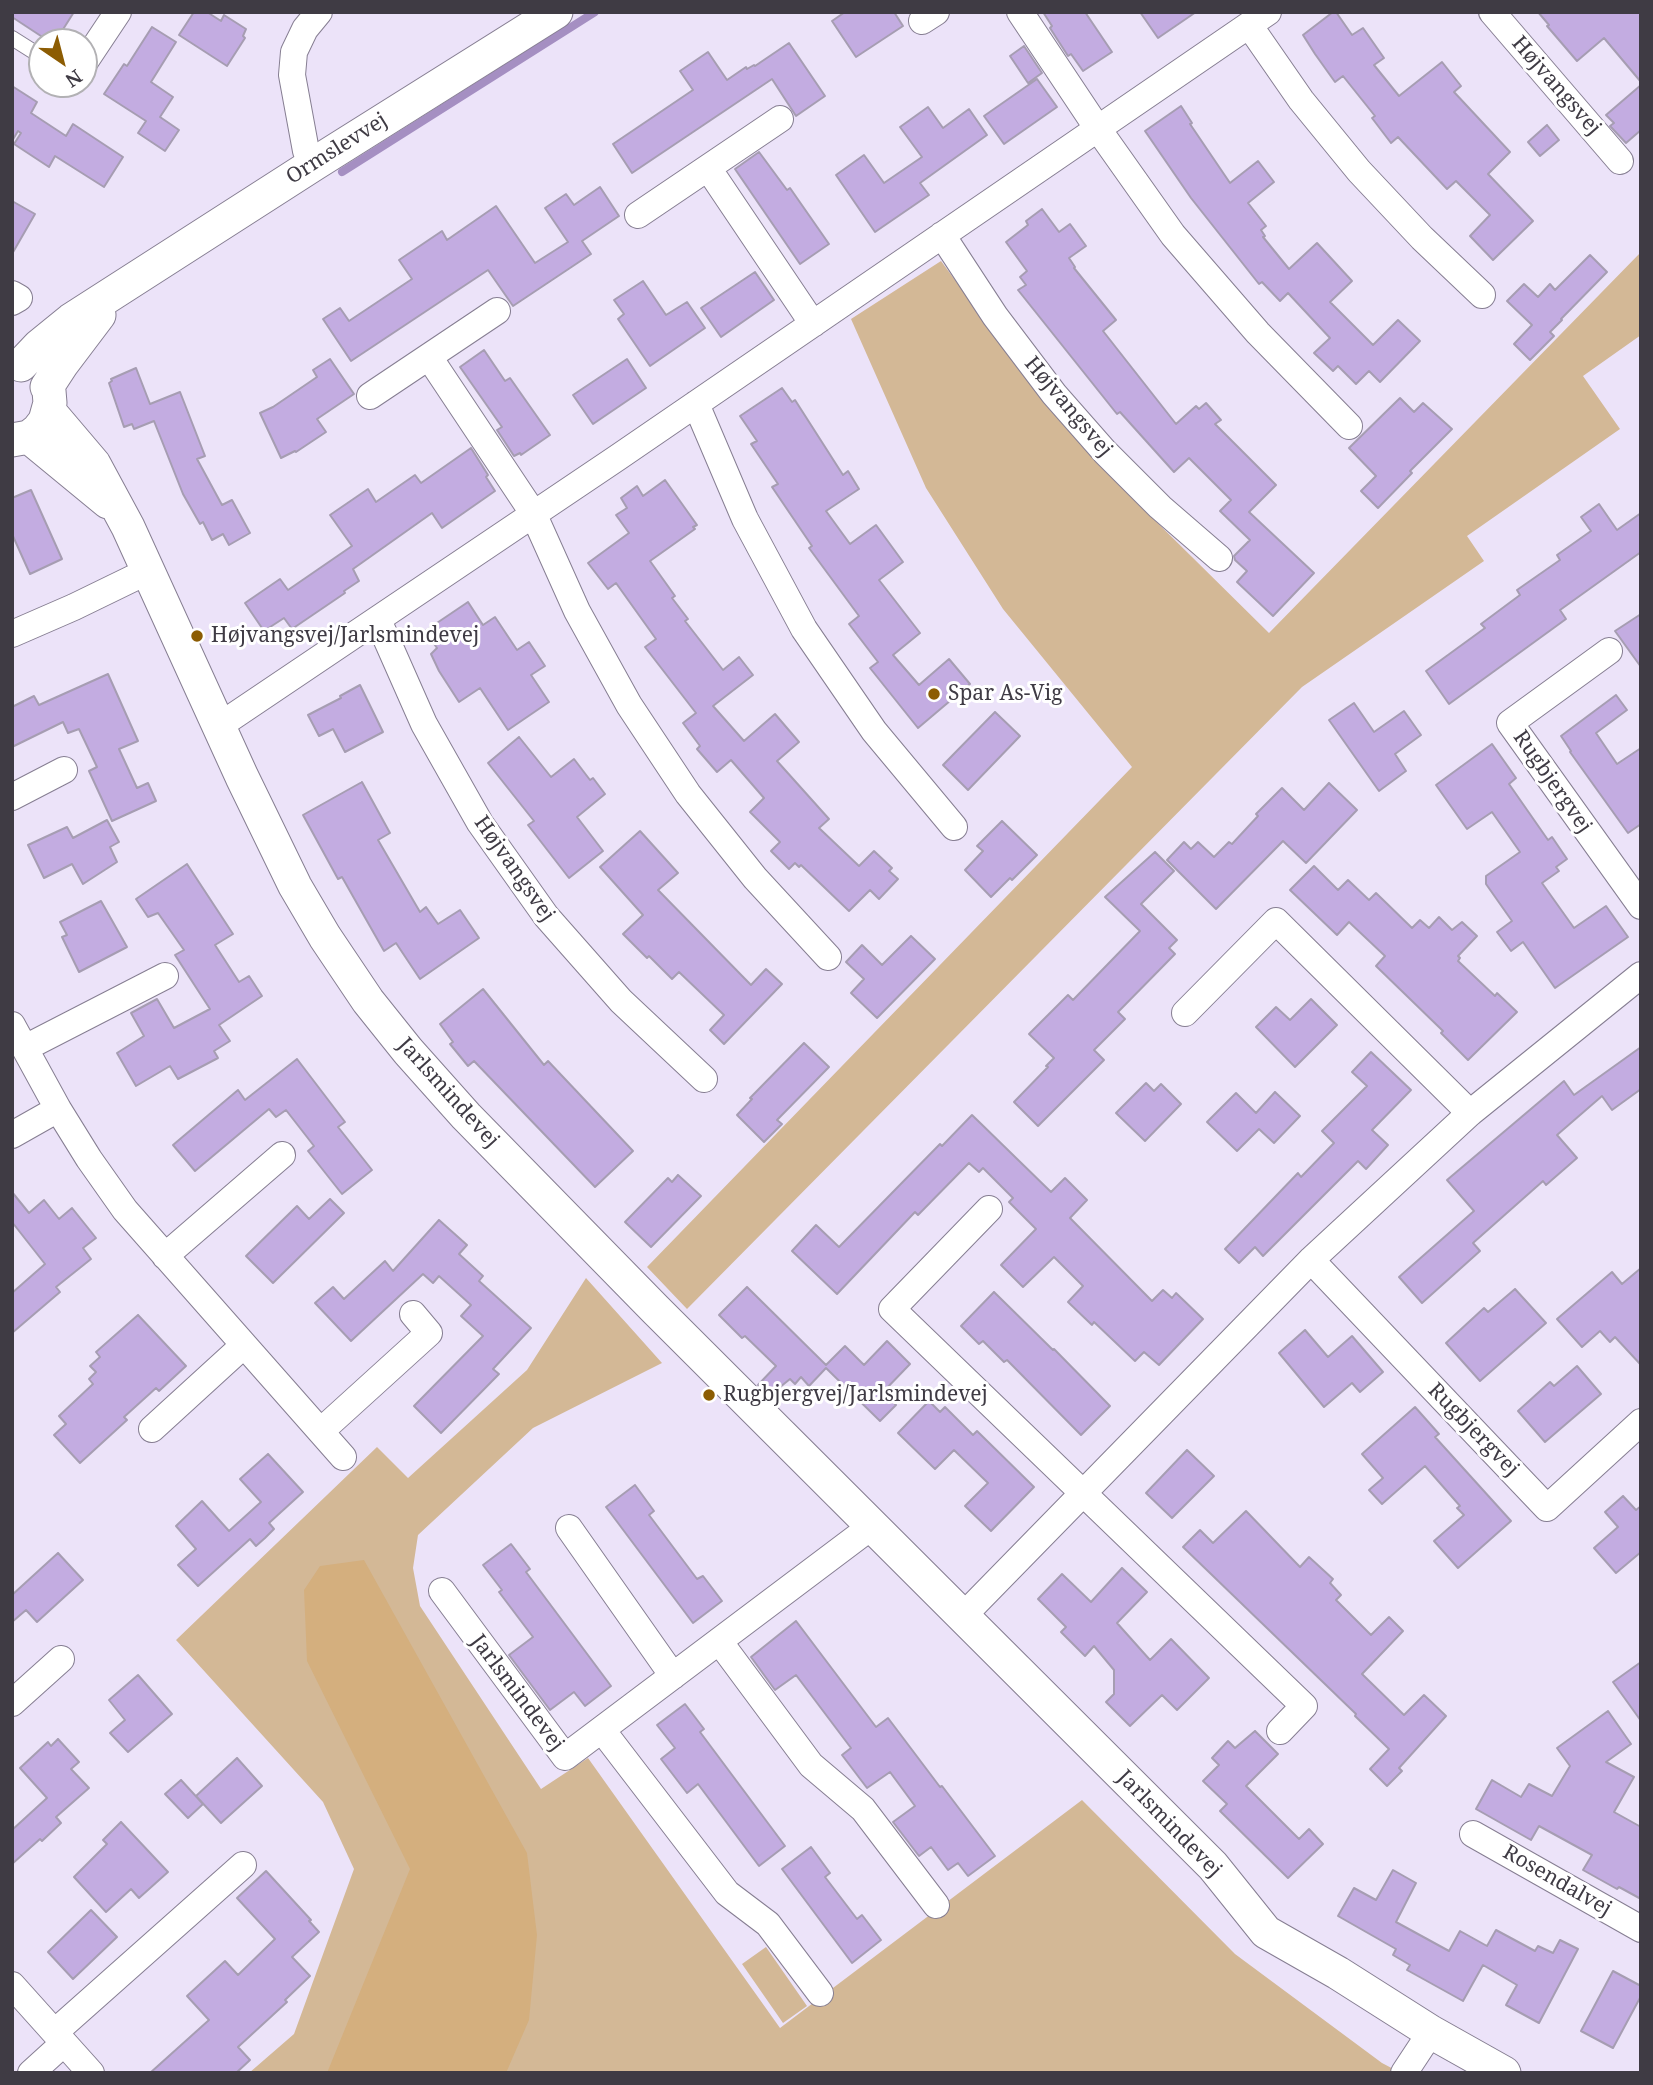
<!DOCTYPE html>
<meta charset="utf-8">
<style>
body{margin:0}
#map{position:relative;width:1653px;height:2085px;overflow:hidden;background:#ece3f9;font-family:"Noto Serif",serif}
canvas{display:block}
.frame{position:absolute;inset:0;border:14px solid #3f3b44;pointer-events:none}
.north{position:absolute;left:28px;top:28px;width:70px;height:70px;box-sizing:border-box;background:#fff;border:2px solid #b2b1b4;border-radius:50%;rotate:145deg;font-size:19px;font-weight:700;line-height:28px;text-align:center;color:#3f3b44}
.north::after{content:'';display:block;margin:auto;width:24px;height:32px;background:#8c5c03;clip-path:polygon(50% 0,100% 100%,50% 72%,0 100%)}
</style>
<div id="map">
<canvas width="1653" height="2085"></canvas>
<div class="frame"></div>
<div class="north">N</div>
</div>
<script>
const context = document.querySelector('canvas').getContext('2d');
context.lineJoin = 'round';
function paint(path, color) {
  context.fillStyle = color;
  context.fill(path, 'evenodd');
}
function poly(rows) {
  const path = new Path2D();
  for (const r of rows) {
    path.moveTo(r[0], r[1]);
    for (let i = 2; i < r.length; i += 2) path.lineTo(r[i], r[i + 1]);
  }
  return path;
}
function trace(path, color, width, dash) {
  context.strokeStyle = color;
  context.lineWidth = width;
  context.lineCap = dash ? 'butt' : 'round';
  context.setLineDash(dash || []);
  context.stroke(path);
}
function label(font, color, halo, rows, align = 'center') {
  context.font = font + ' "Noto Serif",serif';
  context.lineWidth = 6;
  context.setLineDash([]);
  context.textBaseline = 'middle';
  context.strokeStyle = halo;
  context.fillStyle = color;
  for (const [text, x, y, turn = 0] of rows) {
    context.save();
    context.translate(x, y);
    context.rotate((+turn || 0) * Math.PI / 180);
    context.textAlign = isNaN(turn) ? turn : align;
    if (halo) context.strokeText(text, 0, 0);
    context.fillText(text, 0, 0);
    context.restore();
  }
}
paint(poly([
 [1641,252,1641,335,1583,376,1620,429,1467,536,1484,561,1302,687,687,1309,647,1267,1132,767,1003,609,926,488,851,319,941,261,1047,405,1114,480,1269,633],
 [586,1278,662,1363,533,1428,418,1535,413,1568,420,1606,541,1789,588,1758,780,2028,1082,1800,1235,1954,1382,2063,1401,2073,249,2073,294,2034,354,1869,323,1802,176,1640,377,1447,408,1478,527,1370],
 [766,1947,807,2006,783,2023,742,1964]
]), '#d3b896');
paint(poly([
 [364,1560,527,1853,537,1935,529,2020,506,2073,327,2073,410,1869,307,1661,304,1590,320,1566]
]), '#d4af7e');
trace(poly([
 [342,172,595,12]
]), '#a58fc2', 8);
const building = poly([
 [12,12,74,12,55,42,50,42,12,17,12,12],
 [194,12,207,12,221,21,224,15,246,29,243,36,245,38,227,66,179,35,194,12],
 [845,12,894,12,903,26,856,57,832,21,845,12],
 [1043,12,1085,12,1112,52,1083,71,1071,54,1068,56,1050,28,1052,26,1043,12],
 [1140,12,1196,12,1158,38,1140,12],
 [1333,12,1336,12,1352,35,1363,28,1384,58,1374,65,1399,96,1442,62,1461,86,1454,92,1510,152,1488,174,1533,221,1493,260,1470,236,1490,215,1456,181,1447,189,1398,137,1391,143,1372,118,1375,116,1343,76,1335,82,1315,54,1303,35,1333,12],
 [1538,12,1641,12,1641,82,1604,38,1577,61,1547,26,1549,25,1538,12],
 [152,27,176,42,151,82,173,97,160,117,179,130,165,151,138,133,146,121,104,94,124,64,127,66,152,27],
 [789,43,825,96,796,116,772,79,632,173,613,144,693,90,680,71,708,52,727,80,746,67,747,69,754,65,755,66,789,43],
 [1024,46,1042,73,1028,83,1010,56,1024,46],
 [1037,79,1057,107,1004,144,984,116,1037,79],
 [1641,85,1641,130,1626,143,1610,126,1614,123,1606,115,1641,85],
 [12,86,37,102,31,113,66,136,73,124,123,157,104,187,55,156,49,167,14,144,21,133,18,131,12,141,12,86],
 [1181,106,1192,123,1190,124,1230,183,1258,161,1274,182,1248,203,1266,226,1261,230,1265,236,1263,237,1289,269,1317,243,1352,281,1330,302,1373,345,1398,320,1420,341,1380,382,1369,371,1356,384,1338,366,1333,371,1314,353,1330,338,1288,293,1280,301,1262,282,1259,284,1191,198,1145,131,1181,106],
 [928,107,943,128,969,109,987,135,920,183,929,195,875,232,836,175,864,155,884,183,922,157,900,127,928,107],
 [1547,125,1559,140,1540,156,1528,142,1547,125],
 [759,152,787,190,790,188,829,244,800,264,735,169,759,152],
 [600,187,619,216,582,241,591,254,513,306,488,270,351,361,323,319,340,308,349,321,412,279,399,260,442,231,447,240,496,206,535,263,568,242,545,208,566,194,574,205,600,187],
 [12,201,35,214,12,254,12,201],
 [1042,209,1059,232,1070,224,1086,246,1069,258,1075,267,1074,268,1116,320,1103,331,1176,424,1196,406,1199,409,1206,403,1221,420,1215,424,1276,485,1249,512,1314,573,1273,616,1237,582,1247,571,1235,560,1234,556,1250,540,1220,511,1231,500,1189,458,1174,472,1120,412,1117,414,1018,290,1026,285,1020,277,1027,271,1006,242,1028,225,1026,221,1042,209],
 [1590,255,1607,272,1561,319,1562,320,1550,332,1554,336,1530,360,1514,344,1532,325,1507,301,1524,284,1538,297,1550,284,1555,290,1590,255],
 [755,272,774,300,721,337,701,308,755,272],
 [643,281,666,315,687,302,705,328,650,366,618,319,624,314,614,300,643,281],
 [484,350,505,381,510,378,550,435,521,455,520,453,514,456,497,430,502,427,460,367,484,350],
 [330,359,354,394,317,419,326,432,296,452,295,451,281,458,260,413,273,407,317,377,313,370,330,359],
 [627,359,646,388,593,424,573,395,627,359],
 [136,368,150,404,180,392,205,456,197,459,222,505,232,500,250,533,229,545,223,534,212,540,203,522,200,524,183,494,154,421,134,429,132,424,124,427,109,383,112,381,111,379,136,368],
 [782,388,792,402,795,400,843,475,848,471,859,489,826,511,850,544,876,525,903,562,879,580,920,633,893,655,919,685,949,659,970,684,918,728,870,668,878,662,849,624,859,616,809,548,812,546,772,487,778,484,751,444,757,441,740,416,782,388],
 [1400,398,1414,412,1423,403,1452,429,1410,471,1412,473,1378,508,1361,491,1376,476,1349,448,1400,398],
 [471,448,488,475,486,477,495,491,442,528,432,513,353,569,359,581,344,591,345,593,292,629,284,618,264,631,245,603,280,579,288,590,352,546,330,515,368,489,376,502,415,475,421,483,471,448],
 [665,480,697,525,693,527,695,529,650,561,675,596,672,598,688,619,685,621,723,670,739,657,753,675,713,706,744,741,775,714,799,742,777,761,829,819,819,828,859,866,874,851,892,868,889,871,898,879,879,899,870,890,849,911,801,865,799,867,795,863,789,869,771,851,780,842,750,812,764,798,731,760,717,772,697,749,700,746,683,723,696,713,645,647,656,639,616,583,608,589,588,563,629,533,616,515,627,508,621,498,637,486,643,496,665,480],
 [31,490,62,559,30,574,12,534,12,498,31,490],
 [1599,504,1617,530,1641,513,1641,552,1560,610,1566,619,1449,704,1426,671,1485,628,1481,624,1520,595,1517,590,1560,560,1557,555,1591,531,1581,517,1599,504],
 [468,602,483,625,495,617,517,650,529,642,545,666,531,675,549,702,508,730,480,688,459,702,439,671,431,654,437,648,425,631,468,602],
 [1641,614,1641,667,1615,631,1641,614],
 [108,674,138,741,119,749,137,788,148,783,156,801,112,821,89,771,97,767,79,729,68,733,63,722,12,747,12,707,34,696,39,705,108,674],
 [360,685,383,732,345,752,333,729,319,736,308,715,341,698,340,696,360,685],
 [1616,695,1627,710,1596,733,1617,764,1641,748,1641,824,1628,833,1570,752,1571,751,1561,736,1616,695],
 [1354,703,1374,732,1404,711,1421,735,1395,754,1406,771,1379,791,1329,720,1354,703],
 [995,712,1020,736,968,790,943,765,995,712],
 [519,737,551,777,574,759,590,780,593,778,605,794,577,817,603,851,569,878,528,825,534,821,488,763,519,737],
 [1492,744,1516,778,1509,784,1548,840,1552,837,1567,859,1556,867,1559,871,1542,883,1574,928,1606,906,1628,937,1555,988,1523,942,1511,951,1497,932,1512,921,1486,884,1486,876,1520,852,1492,812,1467,829,1436,785,1492,744],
 [362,782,390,833,378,840,420,912,426,907,438,924,460,910,479,938,420,979,396,943,384,951,342,877,338,879,303,815,362,782],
 [1329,783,1357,810,1306,863,1283,841,1216,909,1167,860,1184,842,1191,849,1198,842,1214,857,1229,842,1232,844,1258,816,1256,814,1282,788,1304,810,1329,783],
 [107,820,119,842,110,847,117,862,83,884,72,864,44,878,28,845,67,827,73,838,107,820],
 [1002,821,1037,855,1012,880,1010,878,991,897,965,870,983,851,977,846,1002,821],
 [640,831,678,873,658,890,751,985,766,969,782,984,724,1044,710,1030,724,1015,679,972,672,979,649,956,647,958,623,934,643,915,600,867,640,831],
 [1155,852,1174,871,1141,904,1177,940,1169,948,1175,954,1118,1012,1125,1019,1094,1050,1104,1060,1038,1126,1014,1102,1048,1067,1046,1066,1054,1058,1029,1034,1068,995,1073,1000,1140,931,1105,897,1155,852],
 [187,864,233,934,215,945,239,982,249,976,262,996,219,1025,230,1041,214,1051,218,1058,178,1079,170,1066,136,1086,117,1053,144,1036,131,1013,157,999,174,1028,210,1009,175,955,184,950,158,913,148,917,136,899,187,864],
 [1314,866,1338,890,1348,880,1369,900,1376,893,1412,928,1420,920,1429,928,1439,917,1452,930,1462,922,1477,936,1458,956,1460,958,1458,961,1495,996,1497,993,1517,1012,1468,1060,1441,1033,1443,1031,1376,966,1385,956,1349,922,1337,935,1290,890,1314,866],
 [101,901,127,947,79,972,62,937,67,935,60,922,101,901],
 [911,936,935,959,877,1018,851,993,864,979,846,962,862,945,882,965,911,936],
 [483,989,544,1065,548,1061,633,1151,595,1187,474,1061,468,1066,450,1044,453,1042,440,1024,483,989],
 [1311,999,1337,1025,1295,1067,1256,1027,1276,1007,1290,1020,1311,999],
 [804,1043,829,1067,777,1120,782,1124,764,1142,737,1115,752,1099,750,1098,804,1043],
 [1641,1047,1641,1089,1612,1110,1602,1096,1557,1135,1577,1158,1546,1185,1543,1181,1473,1243,1480,1251,1422,1303,1399,1277,1474,1211,1447,1180,1564,1081,1574,1095,1641,1047],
 [1371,1052,1411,1090,1372,1130,1388,1145,1366,1169,1358,1161,1263,1256,1255,1247,1239,1263,1225,1249,1298,1173,1301,1177,1334,1143,1322,1131,1367,1086,1352,1072,1371,1052],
 [297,1059,345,1122,338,1127,372,1170,342,1194,308,1151,314,1146,286,1110,276,1117,269,1109,195,1171,173,1145,238,1090,245,1100,297,1059],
 [1146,1083,1154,1091,1161,1084,1181,1104,1145,1141,1116,1113,1146,1083],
 [1275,1092,1300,1116,1274,1143,1259,1129,1237,1151,1207,1122,1236,1093,1256,1113,1275,1092],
 [972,1115,1051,1192,1065,1178,1087,1200,1070,1218,1152,1301,1163,1290,1172,1298,1176,1293,1203,1319,1159,1365,1144,1352,1135,1361,1094,1322,1092,1325,1068,1302,1083,1286,1054,1257,1023,1287,1001,1265,1036,1229,1009,1202,1013,1198,983,1168,979,1172,969,1163,918,1215,915,1212,837,1294,792,1251,816,1225,839,1247,940,1144,942,1146,972,1115],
 [678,1175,701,1196,651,1247,625,1222,668,1178,672,1182,678,1175],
 [12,1192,29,1213,44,1200,59,1219,72,1208,96,1238,83,1248,91,1259,56,1287,60,1292,12,1333,12,1293,45,1264,12,1222,12,1192],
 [330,1199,344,1213,273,1283,246,1256,297,1206,309,1219,330,1199],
 [439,1220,467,1245,459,1254,483,1276,479,1281,531,1328,493,1369,499,1374,441,1433,414,1406,483,1336,461,1316,471,1305,439,1276,433,1283,423,1274,351,1341,315,1303,333,1287,344,1299,385,1261,393,1271,439,1220],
 [1641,1268,1641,1365,1615,1337,1610,1342,1600,1331,1582,1347,1557,1319,1612,1272,1622,1284,1641,1268],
 [747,1287,826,1365,845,1346,864,1365,887,1341,910,1364,883,1392,896,1405,880,1421,826,1368,809,1386,801,1377,795,1384,790,1379,769,1396,758,1385,776,1366,745,1336,742,1338,719,1315,747,1287],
 [1515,1289,1546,1323,1480,1381,1446,1343,1484,1308,1488,1312,1515,1289],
 [994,1292,1053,1350,1054,1349,1110,1406,1081,1435,1007,1360,1004,1362,983,1341,979,1344,961,1326,994,1292],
 [138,1315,186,1366,159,1391,156,1388,124,1417,127,1420,80,1463,54,1435,66,1424,59,1416,93,1384,89,1379,96,1372,90,1366,100,1357,96,1352,138,1315],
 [1305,1330,1328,1357,1352,1336,1383,1372,1360,1392,1352,1383,1324,1407,1279,1353,1305,1330],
 [1577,1366,1601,1394,1545,1442,1518,1411,1550,1382,1554,1386,1577,1366],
 [929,1401,940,1412,945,1407,973,1435,977,1431,1034,1487,991,1531,965,1506,988,1483,954,1450,935,1469,898,1433,929,1401],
 [1415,1407,1439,1434,1435,1437,1511,1521,1458,1568,1434,1541,1464,1515,1457,1508,1460,1506,1425,1466,1382,1504,1369,1490,1383,1478,1362,1454,1415,1407],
 [1187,1450,1214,1476,1172,1518,1146,1493,1187,1450],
 [268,1454,303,1492,269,1523,274,1529,265,1538,256,1546,250,1539,198,1586,178,1565,196,1549,176,1526,202,1501,229,1531,261,1502,240,1479,268,1454],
 [635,1485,654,1511,649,1515,697,1579,703,1576,722,1601,693,1623,606,1507,635,1485],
 [1623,1496,1636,1510,1641,1506,1641,1552,1616,1573,1594,1548,1618,1527,1605,1512,1623,1496],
 [1246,1511,1300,1567,1309,1557,1333,1579,1330,1583,1341,1595,1336,1600,1371,1635,1389,1617,1403,1631,1362,1674,1404,1715,1424,1695,1446,1716,1399,1768,1402,1771,1387,1786,1370,1769,1389,1749,1355,1716,1356,1714,1183,1547,1200,1530,1213,1543,1246,1511],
 [511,1544,530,1569,526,1572,611,1686,585,1706,574,1692,550,1710,509,1655,533,1637,499,1592,502,1590,483,1565,511,1544],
 [58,1553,83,1580,37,1622,26,1610,12,1622,12,1595,58,1553],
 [1122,1568,1147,1592,1117,1623,1150,1660,1171,1639,1209,1678,1177,1710,1162,1695,1130,1726,1106,1702,1114,1694,1114,1670,1094,1646,1085,1656,1061,1632,1066,1627,1038,1599,1062,1574,1091,1602,1122,1568],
 [796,1621,876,1727,888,1718,940,1787,942,1786,995,1856,968,1876,958,1863,948,1870,931,1847,919,1856,893,1822,915,1806,890,1772,867,1788,842,1755,851,1748,796,1675,775,1690,751,1657,796,1621],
 [1641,1662,1641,1721,1613,1682,1641,1662],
 [138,1675,172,1714,128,1752,110,1733,125,1720,109,1700,138,1675],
 [685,1704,704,1729,700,1732,785,1846,759,1866,698,1784,687,1793,661,1759,675,1748,657,1725,685,1704],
 [1608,1711,1631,1744,1606,1762,1634,1777,1614,1812,1641,1827,1641,1899,1619,1887,1617,1889,1583,1870,1592,1855,1539,1826,1531,1840,1476,1809,1492,1780,1521,1797,1529,1784,1552,1796,1570,1766,1557,1748,1608,1711],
 [1255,1731,1278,1754,1246,1786,1299,1839,1309,1829,1323,1844,1288,1878,1220,1811,1227,1804,1203,1781,1219,1765,1212,1758,1228,1741,1235,1748,1255,1731],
 [58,1739,79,1762,71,1769,89,1788,56,1817,61,1823,42,1841,40,1839,12,1864,12,1830,47,1798,20,1768,48,1742,51,1746,58,1739],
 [237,1758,262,1786,221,1823,196,1796,237,1758],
 [181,1780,203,1804,188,1818,165,1794,181,1780],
 [121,1822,168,1872,139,1898,131,1889,106,1912,74,1877,107,1844,103,1840,121,1822],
 [811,1847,830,1873,825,1877,857,1919,862,1915,881,1940,852,1963,782,1869,811,1847],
 [1393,1870,1416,1883,1396,1922,1449,1951,1460,1931,1487,1946,1496,1930,1535,1951,1538,1946,1553,1953,1560,1940,1578,1949,1539,2023,1506,2005,1517,1985,1483,1965,1463,2001,1407,1970,1410,1965,1393,1955,1396,1949,1338,1916,1354,1888,1376,1900,1393,1870],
 [266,1871,311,1920,309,1921,319,1932,292,1957,310,1976,285,2000,287,2002,238,2047,250,2060,236,2073,150,2073,209,2020,187,1996,225,1961,238,1975,275,1939,237,1898,266,1871],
 [91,1910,117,1937,73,1979,48,1952,91,1910],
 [1613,1971,1641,1986,1641,1996,1613,2048,1581,2031,1613,1971]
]);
paint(building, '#c3ace1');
trace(building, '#a69db2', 2);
const service = poly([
 [12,38,42,57]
]);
const minor = poly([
 [1020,12,1098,129,1173,235,1258,333,1349,426],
 [1492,12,1620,161],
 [922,21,936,12],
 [1249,25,1301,100,1359,171,1422,238,1482,295],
 [84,63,118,12],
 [314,164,306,151,292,75,294,52,305,29,319,12],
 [708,168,813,324],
 [638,215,780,119],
 [942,235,995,316,1054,394,1105,452,1160,507,1219,558],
 [12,294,19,298,12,302],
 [429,357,533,513,577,611,629,705,688,794,755,878,828,957],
 [370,396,497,311],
 [696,404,745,519,804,629,874,731,954,827],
 [378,620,424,724,480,823,546,916,621,1001,704,1079],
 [12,634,74,607,148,571],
 [1609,651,1510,723,1641,906],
 [219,726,617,458,1268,12],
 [12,797,64,770],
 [1185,1013,1276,921,1470,1113],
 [12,1025,58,1109,89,1159,125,1210,343,1457],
 [25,1048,165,976],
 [12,1135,58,1109],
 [989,1209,892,1309,1304,1706,1280,1731],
 [165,1256,282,1155],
 [1311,1260,1547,1508,1641,1422],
 [152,1429,244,1345],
 [321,1431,429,1333,413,1314],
 [569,1528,673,1676],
 [442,1591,565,1757,872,1526],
 [963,1616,1311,1260,1470,1113,1641,975],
 [719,1641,811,1765,863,1809,936,1905],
 [12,1703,61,1659],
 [602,1730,727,1893,768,1924,820,1993],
 [1473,1834,1641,1929],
 [12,1985,91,2073],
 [55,2032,243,1865],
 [31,2073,64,2043],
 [1404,2073,1431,2032]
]);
const tertiary = poly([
 [21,365,39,346,71,320,314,164,556,12],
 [47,387,62,364,99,315],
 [49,411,94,464,128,527,242,777,295,886,325,937,368,1001,408,1051,466,1116,655,1309,1213,1866,1266,1932,1338,1973,1431,2032,1504,2073],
 [29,437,108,502],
 [12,440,29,437,38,430,45,421,50,403,49,391]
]);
trace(service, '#867e92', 16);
trace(minor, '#867e92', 28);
trace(tertiary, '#867e92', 35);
trace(service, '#fff', 14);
trace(minor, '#fff', 26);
trace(tertiary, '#fff', 33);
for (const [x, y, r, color] of [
 [197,636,7,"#8c5c03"],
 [934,694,7,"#8c5c03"],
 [709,1395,7,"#8c5c03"]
]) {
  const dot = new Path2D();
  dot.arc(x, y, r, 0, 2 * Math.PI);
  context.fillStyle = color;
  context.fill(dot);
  trace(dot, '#fff', 2.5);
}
label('21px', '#3f3b44', '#fff', [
 ["Højvangsvej",1556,86,49],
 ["Ormslevvej",337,149,-32],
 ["Højvangsvej",1068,407,50],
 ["Rugbjergvej",1552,782,55],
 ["Højvangsvej",514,869,55],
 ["Jarlsmindevej",448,1093,48],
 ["Rugbjergvej",1473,1430,46],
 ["Jarlsmindevej",517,1693,53],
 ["Jarlsmindevej",1169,1824,46],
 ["Rosendalvej",1557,1881,30]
]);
label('21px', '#3f3b44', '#fff', [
 ["Højvangsvej/Jarlsmindevej",211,636],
 ["Spar As-Vig",948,694],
 ["Rugbjergvej/Jarlsmindevej",723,1395]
], 'left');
</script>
